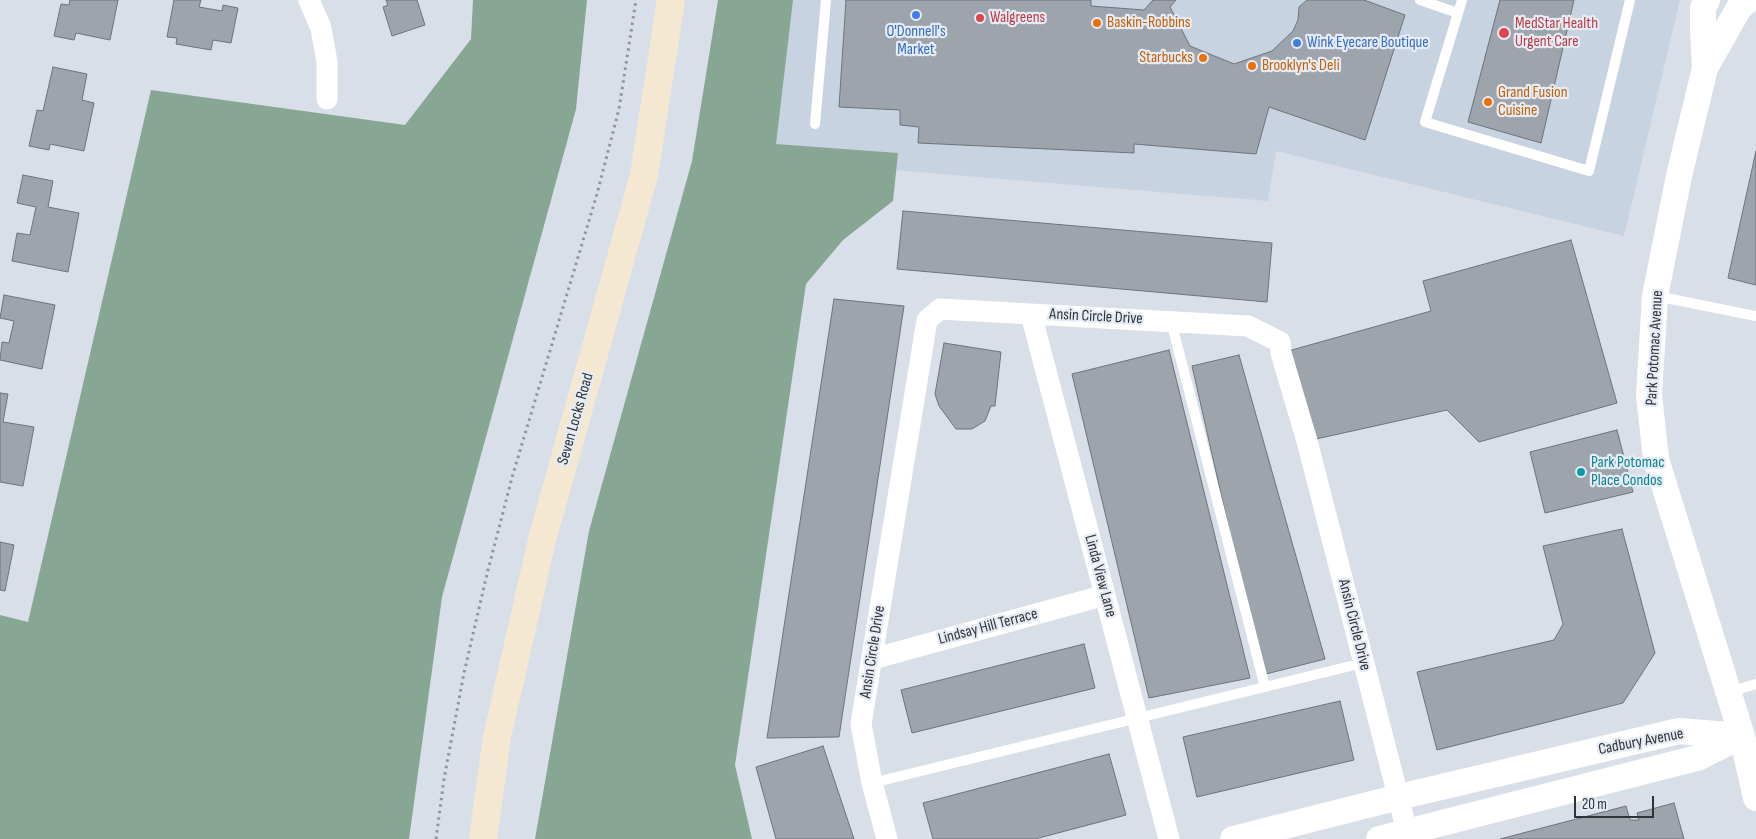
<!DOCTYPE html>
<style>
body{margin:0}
#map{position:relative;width:1756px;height:839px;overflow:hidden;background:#d9dfe8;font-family:"Sofia Sans Condensed",sans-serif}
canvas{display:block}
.scale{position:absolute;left:1574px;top:796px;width:80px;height:22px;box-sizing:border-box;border:2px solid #303336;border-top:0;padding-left:6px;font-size:15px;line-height:18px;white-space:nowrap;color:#303336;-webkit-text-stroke:4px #e6ecf5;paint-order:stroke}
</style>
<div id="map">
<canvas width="1756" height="839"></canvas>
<div class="scale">20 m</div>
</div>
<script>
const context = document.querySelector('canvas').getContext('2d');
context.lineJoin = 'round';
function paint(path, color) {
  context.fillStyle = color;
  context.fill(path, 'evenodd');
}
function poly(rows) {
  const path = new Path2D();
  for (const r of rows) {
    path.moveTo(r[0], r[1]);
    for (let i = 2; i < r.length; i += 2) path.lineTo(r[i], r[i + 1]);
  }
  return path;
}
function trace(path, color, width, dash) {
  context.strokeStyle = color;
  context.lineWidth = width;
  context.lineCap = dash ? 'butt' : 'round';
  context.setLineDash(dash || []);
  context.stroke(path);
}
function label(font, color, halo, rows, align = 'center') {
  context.font = font + ' "Sofia Sans Condensed",sans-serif';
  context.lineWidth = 4.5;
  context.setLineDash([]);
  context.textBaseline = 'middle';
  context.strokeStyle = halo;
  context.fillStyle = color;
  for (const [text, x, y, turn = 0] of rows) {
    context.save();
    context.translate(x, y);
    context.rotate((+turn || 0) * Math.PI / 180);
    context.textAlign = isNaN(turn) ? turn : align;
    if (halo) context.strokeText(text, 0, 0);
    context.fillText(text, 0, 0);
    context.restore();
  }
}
paint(poly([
 [780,0,1680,0,1624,236,1276,151,1268,201,761,159]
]), '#c8d3e2');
paint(poly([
 [473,0,587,0,576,109,442,597,409,839,0,839,0,615,28,622,151,90,405,125,471,39],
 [718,0,793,0,776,144,898,153,893,201,843,240,806,284,735,765,752,839,535,839,589,531,692,161]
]), '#87a694');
const building = poly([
 [70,0,118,0,110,40,76,33,74,40,54,36,61,4,69,5,70,0],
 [174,0,201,0,199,7,222,11,223,5,238,8,231,43,213,40,211,50,176,44,177,38,167,37,174,0],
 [386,0,417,0,425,25,392,36,383,7,388,5,386,0],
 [846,0,1091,0,1091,6,1144,10,1153,0,1176,0,1170,7,1190,46,1234,64,1272,51,1293,31,1298,20,1299,7,1307,0,1364,0,1405,15,1365,140,1269,107,1256,154,1134,144,1134,153,918,143,919,127,900,125,900,110,839,107,846,0],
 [1500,0,1574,0,1541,143,1468,122,1500,0],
 [53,67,87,74,82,100,94,103,84,151,50,144,49,150,29,146,37,110,43,111,53,67],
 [1756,151,1756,285,1728,278,1756,151],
 [23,175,53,181,48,207,79,213,68,272,12,261,17,233,30,235,36,207,17,203,23,175],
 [903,211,1272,243,1267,302,897,269,903,211],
 [1571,240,1617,403,1479,442,1447,410,1307,441,1281,353,1431,311,1423,281,1571,240],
 [4,295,55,305,42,369,0,360,2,342,9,343,14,321,0,318,4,295],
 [834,299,904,306,839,737,767,738,834,299],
 [944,343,1001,352,995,406,991,406,985,421,972,429,956,429,939,406,935,394,944,343],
 [1169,350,1250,678,1149,698,1072,374,1169,350],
 [1239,355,1325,659,1262,675,1192,366,1239,355],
 [0,393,8,394,3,422,34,427,23,486,0,482,0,393],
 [1617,430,1633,492,1545,513,1530,452,1617,430],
 [1622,529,1655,653,1623,703,1437,750,1417,672,1554,640,1563,624,1543,546,1622,529],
 [0,542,14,545,5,591,0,590,0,542],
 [1084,644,1095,688,912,733,901,690,1084,644],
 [1340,701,1354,760,1197,797,1183,737,1340,701],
 [823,746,854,839,776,839,756,767,823,746],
 [1109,754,1126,815,1035,839,933,839,923,803,1109,754],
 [1674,803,1684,839,1500,839,1626,806,1630,820,1639,820,1637,813,1674,803]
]);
paint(building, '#9da4ac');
trace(building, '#6d737b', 1);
trace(poly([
 [436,839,444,779,464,673,487,574,513,474,597,194,619,109,636,0]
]), '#91959c', 3, [2.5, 4]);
trace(poly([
 [1420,0,1458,13],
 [1462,0,1425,122,1589,171,1630,0],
 [815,124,826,0],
 [1656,296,1756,316],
 [1171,321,1265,687],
 [1729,692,1756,684],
 [872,783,1363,663]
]), '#fff', 10);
trace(poly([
 [309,0,321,28,327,62,327,99],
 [1031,314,1169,839],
 [872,659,1105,595],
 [887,839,872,783,861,724,927,320,940,309,1248,326,1280,342,1281,353,1307,441,1409,839]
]), '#fff', 21);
trace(poly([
 [1707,0,1703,8,1703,29,1705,68,1679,176,1655,296,1649,395,1656,459,1742,736,1756,798],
 [1705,68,1739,8,1748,0],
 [1233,839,1399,797,1679,731,1742,736],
 [1379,839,1697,758,1741,736]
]), '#fff', 26);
trace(poly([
 [483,839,497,737,542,540,644,175,671,0]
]), '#f4e8d3', 28);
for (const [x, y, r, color] of [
 [916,15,5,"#3f7fe0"],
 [980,18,5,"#e0444e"],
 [1097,23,5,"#e8710a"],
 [1504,33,6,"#e0444e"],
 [1297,43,5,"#3f7fe0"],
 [1203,58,5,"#e8710a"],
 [1252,66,5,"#e8710a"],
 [1488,102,5,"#e8710a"],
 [1581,472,5,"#0f9aa8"]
]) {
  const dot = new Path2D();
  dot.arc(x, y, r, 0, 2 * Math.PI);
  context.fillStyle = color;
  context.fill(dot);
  trace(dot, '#e6ecf5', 2);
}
label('16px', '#be3a42', '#e6ecf5', [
 ["Walgreens",990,18],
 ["MedStar Health",1515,24],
 ["Urgent Care",1515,42]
], 'left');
label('16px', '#c56008', '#e6ecf5', [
 ["Baskin-Robbins",1107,23],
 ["Starbucks",1193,58,"right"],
 ["Brooklyn's Deli",1262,66],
 ["Grand Fusion",1498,93],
 ["Cuisine",1498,111]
], 'left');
label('16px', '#366cbe', '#e6ecf5', [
 ["O'Donnell's",916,32],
 ["Market",916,50],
 ["Wink Eyecare Boutique",1307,43,"left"]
]);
label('16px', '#303336', '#e6ecf5', [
 ["Ansin Circle Drive",1096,317,3],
 ["Park Potomac Avenue",1655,348,-87],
 ["Seven Locks Road",576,419,-74],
 ["Linda View Lane",1100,576,75],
 ["Ansin Circle Drive",1354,625,76],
 ["Lindsay Hill Terrace",988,627,-15],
 ["Ansin Circle Drive",873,652,-81],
 ["Cadbury Avenue",1641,742,-11]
]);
label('16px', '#0d838f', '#e6ecf5', [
 ["Park Potomac",1591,463],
 ["Place Condos",1591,481]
], 'left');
</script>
